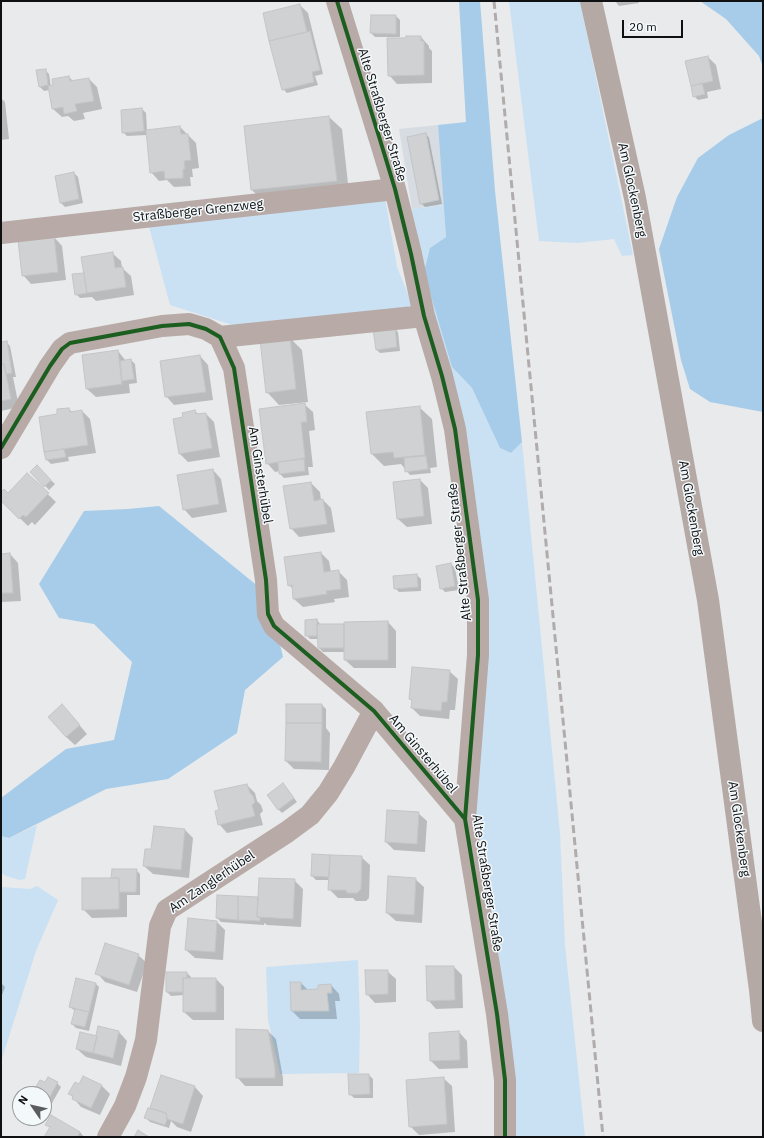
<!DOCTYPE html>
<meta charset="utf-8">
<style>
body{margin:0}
#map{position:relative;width:764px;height:1138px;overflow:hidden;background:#e8eaec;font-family:"IBM Plex Sans",sans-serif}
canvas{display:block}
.frame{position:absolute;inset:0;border:2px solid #0f1011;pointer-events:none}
.north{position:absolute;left:12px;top:1086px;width:40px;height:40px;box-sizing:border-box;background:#f3f8fb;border:1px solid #989b9d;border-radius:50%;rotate:304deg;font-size:11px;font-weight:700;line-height:16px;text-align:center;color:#0f1011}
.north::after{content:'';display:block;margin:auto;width:14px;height:18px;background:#5b5c5e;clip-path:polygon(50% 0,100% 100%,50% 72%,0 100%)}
.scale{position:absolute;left:622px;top:20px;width:61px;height:18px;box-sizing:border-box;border:2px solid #0f1011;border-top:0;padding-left:5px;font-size:12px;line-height:14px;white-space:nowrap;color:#0f1011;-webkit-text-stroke:3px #f3f8fb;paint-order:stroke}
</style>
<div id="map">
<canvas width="764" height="1138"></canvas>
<div class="frame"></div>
<div class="north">N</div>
<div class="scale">20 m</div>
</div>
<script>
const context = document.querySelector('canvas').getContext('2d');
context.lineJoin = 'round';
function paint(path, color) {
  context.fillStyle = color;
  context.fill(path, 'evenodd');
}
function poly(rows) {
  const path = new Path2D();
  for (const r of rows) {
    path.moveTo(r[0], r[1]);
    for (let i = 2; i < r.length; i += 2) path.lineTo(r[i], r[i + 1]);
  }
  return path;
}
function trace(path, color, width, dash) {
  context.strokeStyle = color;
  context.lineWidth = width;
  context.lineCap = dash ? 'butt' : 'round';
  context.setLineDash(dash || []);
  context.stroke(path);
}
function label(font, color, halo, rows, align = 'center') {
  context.font = font + ' "IBM Plex Sans",sans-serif';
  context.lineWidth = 3;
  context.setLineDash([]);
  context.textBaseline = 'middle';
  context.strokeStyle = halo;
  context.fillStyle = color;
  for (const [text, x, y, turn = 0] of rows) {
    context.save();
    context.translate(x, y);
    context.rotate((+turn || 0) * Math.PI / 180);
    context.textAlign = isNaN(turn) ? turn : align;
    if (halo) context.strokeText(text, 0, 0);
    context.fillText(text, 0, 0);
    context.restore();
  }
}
paint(poly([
 [438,125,444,205,412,209,399,129]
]), '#d6dce1');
paint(poly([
 [509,1,580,1,633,255,622,256,614,239,577,243,539,241],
 [385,198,397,267,414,309,242,328,170,305,148,223],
 [444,205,446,237,430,248,443,332,452,367,472,388,500,448,511,453,522,442,560,833,565,945,585,1137,514,1137,476,816,481,696,437,329,412,230,412,209],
 [37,825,25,879,20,880,6,876,1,873,1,836,9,838],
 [37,886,58,900,36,951,1,1062,1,887,30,889],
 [358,960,360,1026,359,1073,280,1074,268,1020,266,967]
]), '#cae1f4');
paint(poly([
 [459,1,480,1,495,191,522,442,511,453,500,448,472,388,452,367,424,272,430,248,446,237,438,125,466,122],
 [700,1,763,1,763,67,759,56,726,19],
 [763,118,763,412,710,402,690,389,681,360,659,249,677,197,698,158,729,135],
 [159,506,259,587,279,640,283,657,245,690,237,733,168,779,106,789,9,838,1,836,1,798,66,749,114,740,132,662,94,624,59,618,39,584,84,511,128,509]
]), '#a6cce9');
paint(poly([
 [615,1,638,1,639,3,619,6],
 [300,5,308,13,323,74,315,76,318,85,287,93,283,89],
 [396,16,400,20,400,37,375,37,371,33],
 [421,37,429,46,429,48,432,51,432,83,397,84,389,75],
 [708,57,716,65,721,89,707,92,708,98,698,100,694,96],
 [45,70,49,74,51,87,69,77,74,82,89,79,97,87,102,109,83,113,85,119,74,121,68,116,62,117,53,109,50,90,44,91,40,87],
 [1,98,5,102,9,139,1,140],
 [142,109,146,113,147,131,180,127,196,143,199,168,192,169,193,177,190,177,191,186,174,187,167,180,159,181,151,172,147,135,127,136,123,132],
 [329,117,342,129,349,193,265,203,252,190,245,127],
 [426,134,429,138,442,204,425,207,421,203],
 [74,173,78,177,83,203,65,207,61,203],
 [54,237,62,246,66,280,31,284,23,275],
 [112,253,121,261,122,268,131,276,134,295,96,301,92,297,80,298,76,294,85,273],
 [394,328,398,332,400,351,380,353,376,349],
 [290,338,302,350,308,402,279,405,267,392],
 [6,342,10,346,16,377,13,377,19,407,1,411,1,343],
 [118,351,126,361,131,360,135,364,137,383,129,384,130,393,96,397,87,389],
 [200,356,208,365,213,400,174,405,166,396],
 [304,404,313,412,315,430,309,431,313,467,308,467,309,475,284,478,280,474,280,471,275,472,267,463],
 [419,407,432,419,437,467,430,468,431,473,410,475,401,464,384,466,372,454],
 [69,409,72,412,82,411,90,419,96,453,68,457,69,461,51,464,47,460,45,452,58,415],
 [195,411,199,415,206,414,214,422,220,457,188,462,180,454,184,418],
 [37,467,55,484,49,490,32,472],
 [213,470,221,479,227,512,192,518,184,509],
 [27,474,56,502,35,525,32,522,28,526,1,500,1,494,8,495],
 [420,480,428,488,432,524,407,527,398,519],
 [311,483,320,492,321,500,323,500,331,508,335,532,299,537,291,528],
 [321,553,329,561,331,572,338,571,347,580,349,597,334,599,335,602,303,607,294,599,293,589,289,585],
 [10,554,18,563,21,601,1,602,1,555],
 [451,564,455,568,459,590,445,592,441,588],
 [417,575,421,579,421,591,399,592,395,588],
 [317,620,321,625,388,622,396,631,396,668,354,668,345,660,345,652,323,652,319,648,318,639,310,639,306,635,306,621],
 [449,671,458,679,455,710,450,710,449,719,420,716,412,708,412,701,410,699],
 [322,705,326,709,326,728,330,733,329,770,294,769,286,761],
 [70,714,87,734,75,745,66,737],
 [247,785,255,793,257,801,261,805,263,811,260,814,263,825,227,833,219,824,220,811],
 [287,789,297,802,282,813,278,809],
 [388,811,418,813,427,821,425,852,394,850,386,842],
 [185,830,193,838,189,878,153,874,144,866,152,850],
 [361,857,370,865,369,898,366,901,356,901,353,898,338,898,329,889,330,880,316,880,312,876],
 [136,870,140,874,140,895,127,895,127,917,92,918,83,909],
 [415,879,424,887,422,923,396,921,387,913],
 [294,880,303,889,301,927,267,925,264,923,264,925,221,922,217,918,218,896,259,898],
 [217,922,225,930,223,960,195,958,186,950],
 [138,955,147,963,137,992,105,982,97,973],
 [454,967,462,975,463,1008,436,1009,428,1000],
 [387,971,396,979,396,1002,375,1003,367,994],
 [187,973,191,977,191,979,216,979,224,987,224,1020,193,1020,184,1012,184,995,171,996,167,992],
 [1,983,5,987,1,998],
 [95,983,99,987,89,1031,76,1028,72,1024,75,1011,70,1007],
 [301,983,309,991,319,990,331,985,339,994,340,1001,335,1001,337,1019,300,1019,292,1011],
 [99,1027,119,1032,127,1041,121,1066,86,1057,77,1049,97,1036],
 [268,1031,276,1039,283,1078,283,1086,245,1086,237,1077],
 [459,1032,467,1041,468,1068,439,1069,431,1061],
 [369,1075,373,1079,373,1098,354,1098,350,1094],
 [84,1077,102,1086,110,1094,100,1115,81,1107,70,1094,80,1085],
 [162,1077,195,1087,203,1096,191,1132,177,1127,171,1121,169,1128,150,1122,146,1118,154,1111,152,1108],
 [443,1078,452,1086,455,1132,419,1135,410,1126],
 [40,1081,45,1084,57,1083,61,1087,51,1105,44,1101,44,1094,33,1093],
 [46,1124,80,1132,84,1137,45,1137,50,1128]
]), '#0003');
const building = poly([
 [300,4,307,32,269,41,263,13,300,4],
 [371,15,396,15,396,34,370,33,371,15],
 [310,31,320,70,312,72,314,82,282,90,269,41,310,31],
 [406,36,421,36,421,41,424,41,424,75,388,76,387,38,406,38,406,36],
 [708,56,713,81,691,86,685,61,708,56],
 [46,69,48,85,39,87,36,70,46,69],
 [69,76,70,81,89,78,94,101,75,104,77,111,64,114,63,107,52,109,48,86,53,85,52,79,69,76],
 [702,83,705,94,693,97,691,86,702,83],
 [142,108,144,131,122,133,121,110,142,108],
 [329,116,337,181,251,190,244,126,329,116],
 [180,126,181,134,188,134,191,160,184,161,185,169,183,169,183,178,165,179,164,171,150,173,146,130,180,126],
 [426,133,439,200,420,204,407,137,426,133],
 [74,172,79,199,60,203,55,176,74,172],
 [54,236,58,272,22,276,18,240,54,236],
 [113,252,115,268,123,267,126,287,87,293,81,257,113,252],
 [84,273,87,293,75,295,72,274,84,273],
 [395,327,397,347,376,350,373,329,395,327],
 [290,337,296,389,266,393,260,340,290,337],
 [7,341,12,373,6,374,4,364,1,364,1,342,7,341],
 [118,350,122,384,86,389,82,355,118,350],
 [200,355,206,392,165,397,160,361,200,355],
 [131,359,134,379,122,381,120,361,131,359],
 [1,364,4,364,11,399,1,401,1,364],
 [305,403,307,422,301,422,305,458,266,464,259,409,305,403],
 [420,406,425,455,394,458,393,452,371,454,366,412,420,406],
 [69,408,70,412,82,410,88,445,44,452,39,417,57,414,57,409,69,408],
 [195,410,196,414,206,413,212,448,179,454,173,419,183,417,182,413,195,410],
 [64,449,66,457,46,460,44,452,64,449],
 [426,456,428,469,405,472,404,458,426,456],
 [304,459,305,471,279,474,278,462,304,459],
 [37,465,51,480,44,487,30,472,37,465],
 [213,469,219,504,183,510,177,475,213,469],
 [27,473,49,493,26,517,23,515,19,519,1,501,1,492,4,489,8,493,27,473],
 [420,479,424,516,397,519,393,482,420,479],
 [311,482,314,501,323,499,327,524,290,529,283,486,311,482],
 [321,552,324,572,339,570,341,589,326,591,327,594,293,599,292,585,288,586,284,557,321,552],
 [10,553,13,593,1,593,1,554,10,553],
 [451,563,455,586,440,589,436,566,451,563],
 [417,574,418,587,394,589,393,576,417,574],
 [317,619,317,636,305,636,305,620,317,619],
 [388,621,388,660,344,660,344,622,388,621],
 [317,624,344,624,344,648,318,648,317,624],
 [412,667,450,670,447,702,442,702,441,711,411,708,412,700,409,699,412,667],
 [62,704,80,725,66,737,48,717,62,704],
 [286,704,322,704,322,723,286,723,286,704],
 [286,723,322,723,321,762,285,761,286,723],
 [283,783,294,798,278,810,267,795,283,783],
 [247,784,250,793,253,796,255,802,252,805,255,816,218,825,215,811,219,810,214,791,247,784],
 [387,810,419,812,417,844,385,842,387,810],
 [154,826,185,829,181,870,143,866,145,849,151,849,154,826],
 [312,854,330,855,329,877,311,876,312,854],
 [330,855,362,856,361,889,357,893,347,893,346,890,328,890,330,855],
 [112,869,137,869,136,892,119,892,119,878,111,878,112,869],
 [388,876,416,878,414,915,386,913,388,876],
 [82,878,119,878,119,909,82,910,82,878],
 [259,878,295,879,293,919,257,917,259,878],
 [217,895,238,896,238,920,216,918,217,895],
 [238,896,258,897,257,917,260,917,260,921,238,920,238,896],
 [188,918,217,921,215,952,185,950,188,918],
 [105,943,139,954,129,985,95,974,105,943],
 [426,966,454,966,455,1000,427,1001,426,966],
 [365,970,388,970,388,994,366,995,365,970],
 [166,972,187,972,187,978,183,978,183,992,166,992,166,972],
 [76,978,96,983,89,1012,69,1007,76,978],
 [183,978,216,978,216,1012,183,1012,183,978],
 [290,982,301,982,301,990,318,989,318,985,331,984,332,993,327,993,329,1011,291,1011,290,982],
 [75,1009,89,1012,85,1027,71,1024,75,1009],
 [98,1026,119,1031,113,1058,93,1053,97,1036,96,1035,98,1026],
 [236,1029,268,1030,275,1069,275,1078,236,1078,236,1029],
 [459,1031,460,1060,430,1061,429,1033,459,1031],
 [80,1032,97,1036,93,1053,76,1049,80,1032],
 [348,1074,369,1074,370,1094,349,1095,348,1074],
 [161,1075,195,1086,183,1124,167,1119,166,1113,150,1108,161,1075],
 [83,1076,102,1085,91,1108,72,1099,73,1096,68,1094,75,1082,79,1084,83,1076],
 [48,1077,58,1082,47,1102,44,1100,44,1094,32,1093,40,1080,45,1082,48,1077],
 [444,1077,447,1124,409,1127,406,1080,444,1077],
 [148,1108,166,1113,167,1119,165,1125,144,1118,148,1108],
 [51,1115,80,1132,77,1137,44,1137,50,1127,45,1125,51,1115],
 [138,1130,149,1137,134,1137,138,1130]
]);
paint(building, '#cfd1d2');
trace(building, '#c4c5c7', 1);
trace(poly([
 [337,1,381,143,395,189,411,254,424,316,442,376,455,429,478,600,478,655,465,819,497,1014,505,1080,505,1137],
 [1,233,395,189],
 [220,337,424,316],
 [1,448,50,366,62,349,70,343,162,326,189,324,206,329,220,337,234,368,266,580,268,614,274,626,374,711,465,819],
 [108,1137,125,1106,136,1077,146,1040,160,926,167,910,287,832,310,815,328,793,344,767,374,711]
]), '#b8aaa6', 22);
trace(poly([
 [591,1,635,198,708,600,760,990,763,1021]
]), '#b5a9a5', 22);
trace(poly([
 [494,1,603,1137]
]), '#b1acab', 3, [8, 4]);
trace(poly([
 [337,1,381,143,395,189,411,254,424,316,442,376,455,429,478,600,478,655,465,819,497,1014,505,1080,505,1137],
 [1,448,50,366,62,349,70,343,162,326,189,324,206,329,220,337,234,368,266,580,268,614,274,626,374,711,465,819]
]), '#1b5e20', 4);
label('13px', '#0f1011', '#f3f8fb', [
 ["Alte Straßberger Straße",382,115,73],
 ["Am Glockenberg",632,190,78],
 ["Straßberger Grenzweg",198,211,-6],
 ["Am Ginsterhübel",260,475,81],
 ["Am Glockenberg",691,508,80],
 ["Alte Straßberger Straße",460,552,-96],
 ["Am Ginsterhübel",423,754,50],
 ["Am Glockenberg",739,829,82],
 ["Am Zanglerhübel",212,882,-34],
 ["Alte Straßberger Straße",487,883,81]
]);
</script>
